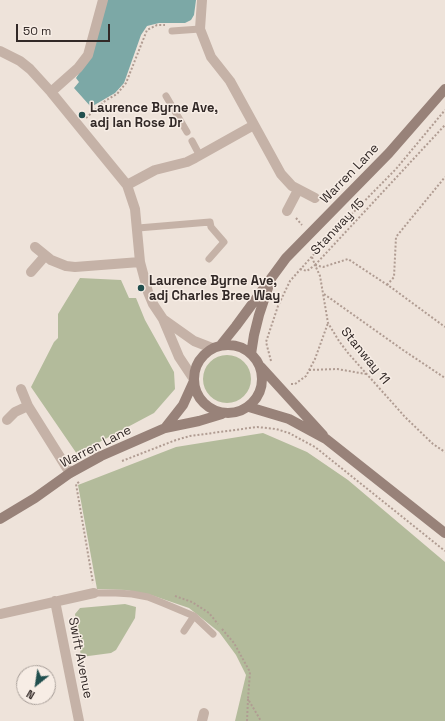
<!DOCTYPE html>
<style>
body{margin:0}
#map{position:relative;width:445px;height:721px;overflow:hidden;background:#eee3da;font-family:"Space Grotesk",sans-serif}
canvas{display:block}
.north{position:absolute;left:16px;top:665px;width:40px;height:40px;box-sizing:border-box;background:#f7ede5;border:1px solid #a89f99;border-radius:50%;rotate:210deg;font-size:11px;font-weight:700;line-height:16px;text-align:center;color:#322927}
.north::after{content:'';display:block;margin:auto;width:14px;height:18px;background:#214f4e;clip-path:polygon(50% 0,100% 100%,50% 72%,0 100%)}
.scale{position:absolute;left:16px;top:24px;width:94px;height:18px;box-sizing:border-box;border:2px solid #322927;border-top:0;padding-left:5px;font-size:12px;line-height:14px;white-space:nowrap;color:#322927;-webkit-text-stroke:3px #f7ede5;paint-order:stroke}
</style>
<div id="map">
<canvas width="445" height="721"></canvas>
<div class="north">N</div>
<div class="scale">50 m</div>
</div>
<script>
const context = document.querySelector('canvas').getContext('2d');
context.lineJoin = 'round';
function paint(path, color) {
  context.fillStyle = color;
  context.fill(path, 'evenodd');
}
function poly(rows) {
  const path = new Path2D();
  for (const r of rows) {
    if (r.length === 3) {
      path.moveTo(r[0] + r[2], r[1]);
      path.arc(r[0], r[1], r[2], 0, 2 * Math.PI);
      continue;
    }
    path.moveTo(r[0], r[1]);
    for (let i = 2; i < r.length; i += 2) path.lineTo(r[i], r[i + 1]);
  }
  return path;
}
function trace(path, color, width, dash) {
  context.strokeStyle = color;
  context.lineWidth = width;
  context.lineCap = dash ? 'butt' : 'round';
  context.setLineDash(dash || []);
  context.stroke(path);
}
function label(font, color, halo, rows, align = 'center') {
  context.font = font + ' "Space Grotesk",sans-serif';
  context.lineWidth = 3;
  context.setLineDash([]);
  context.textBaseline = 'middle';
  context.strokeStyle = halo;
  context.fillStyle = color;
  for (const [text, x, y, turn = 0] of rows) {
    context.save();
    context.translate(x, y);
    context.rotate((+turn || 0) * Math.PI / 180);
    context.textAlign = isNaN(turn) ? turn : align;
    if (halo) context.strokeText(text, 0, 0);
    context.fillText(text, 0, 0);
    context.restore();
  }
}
paint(poly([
 [80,278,121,280,129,298,136,298,145,320,174,372,175,389,154,413,77,454,31,387,54,342,58,338,58,314],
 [227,379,24],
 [263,433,307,452,348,480,445,562,445,721,235,721,246,675,236,655,219,632,189,608,151,595,126,590,97,589,78,485,176,447],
 [125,604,136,607,135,618,116,650,111,653,81,657,75,614,80,608]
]), '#b3bb9b');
paint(poly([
 [107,0,196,0,194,15,191,20,185,23,159,23,147,26,141,35,124,83,115,93,91,107,74,88,79,82,76,78,88,60]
]), '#7ca8a6');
trace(poly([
 [86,118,105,101,117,94,126,83,147,30,157,25,165,25],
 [296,218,302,225],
 [312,257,315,265],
 [315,265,445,125],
 [315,265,323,267,348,259,392,288,445,327],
 [300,269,307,271,315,265,320,276,328,323,339,341,348,353,405,417,433,444,445,452],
 [387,285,394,277,396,237,445,177],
 [324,294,403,350,445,378],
 [271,361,266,342,278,306,290,281,330,236,396,169,445,110],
 [309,370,337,369,366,374],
 [291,384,295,384,306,376,315,359,328,323],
 [122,461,176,440,190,436,257,427,276,429,289,433,315,447,445,551],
 [79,482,76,484,93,583],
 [175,596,192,602,209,613,218,624],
 [222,629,234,643,250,672,248,699],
 [247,721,248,699,261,721]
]), '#b09c92', 2, [2, 2]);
trace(poly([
 [172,31,200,29],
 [166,96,187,132],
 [192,141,200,156],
 [138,228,210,222,211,227,224,242,209,259],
 [94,593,116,593,132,594,148,597,163,603,194,616,213,634],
 [184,631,194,616]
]), '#c5b2a7', 7);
trace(poly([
 [202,0,200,29,211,57,230,81,281,174,292,186,315,198],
 [0,51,20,61,30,69,51,92,127,185,135,209,140,262,148,292,153,304,163,319,179,357,193,378],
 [51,92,78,68,88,55,103,0],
 [127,185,155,170,187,162,195,158,254,125],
 [287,211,298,190],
 [35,247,51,260,66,266,75,267,140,262],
 [31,272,45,256],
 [163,319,194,341,212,348],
 [21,389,28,406,70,473],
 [7,420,15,412,28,406],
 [55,601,79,721],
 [0,614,94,593],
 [202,721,204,713]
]), '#c5b2a7', 10);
trace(poly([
 [228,379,34],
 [220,346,236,326,286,258,389,153,445,89],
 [251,354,254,335,259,315,268,288],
 [261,367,323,435],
 [249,407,289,419,326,439,445,533],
 [165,428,183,405,193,383],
 [0,519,35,498,70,473,101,456,165,428,199,421,222,414]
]), '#988279', 10);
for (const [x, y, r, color] of [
 [82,115,4,"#214f4e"],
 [141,288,4,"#214f4e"]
]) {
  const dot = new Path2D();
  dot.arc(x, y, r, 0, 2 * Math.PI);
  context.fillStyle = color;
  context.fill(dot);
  trace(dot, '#f7ede5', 1.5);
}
label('bold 13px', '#322927', '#f7ede5', [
 ["Laurence Byrne Ave,",90,108],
 ["adj Ian Rose Dr",90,123],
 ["Laurence Byrne Ave,",149,281],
 ["adj Charles Bree Way",149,296]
], 'left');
label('13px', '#322927', '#f7ede5', [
 ["Warren Lane",350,174,-46],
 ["Stanway 15",338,227,-47],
 ["Stanway 11",365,356,51],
 ["Warren Lane",96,447,-27],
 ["Swift Avenue",80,658,79]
]);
</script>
